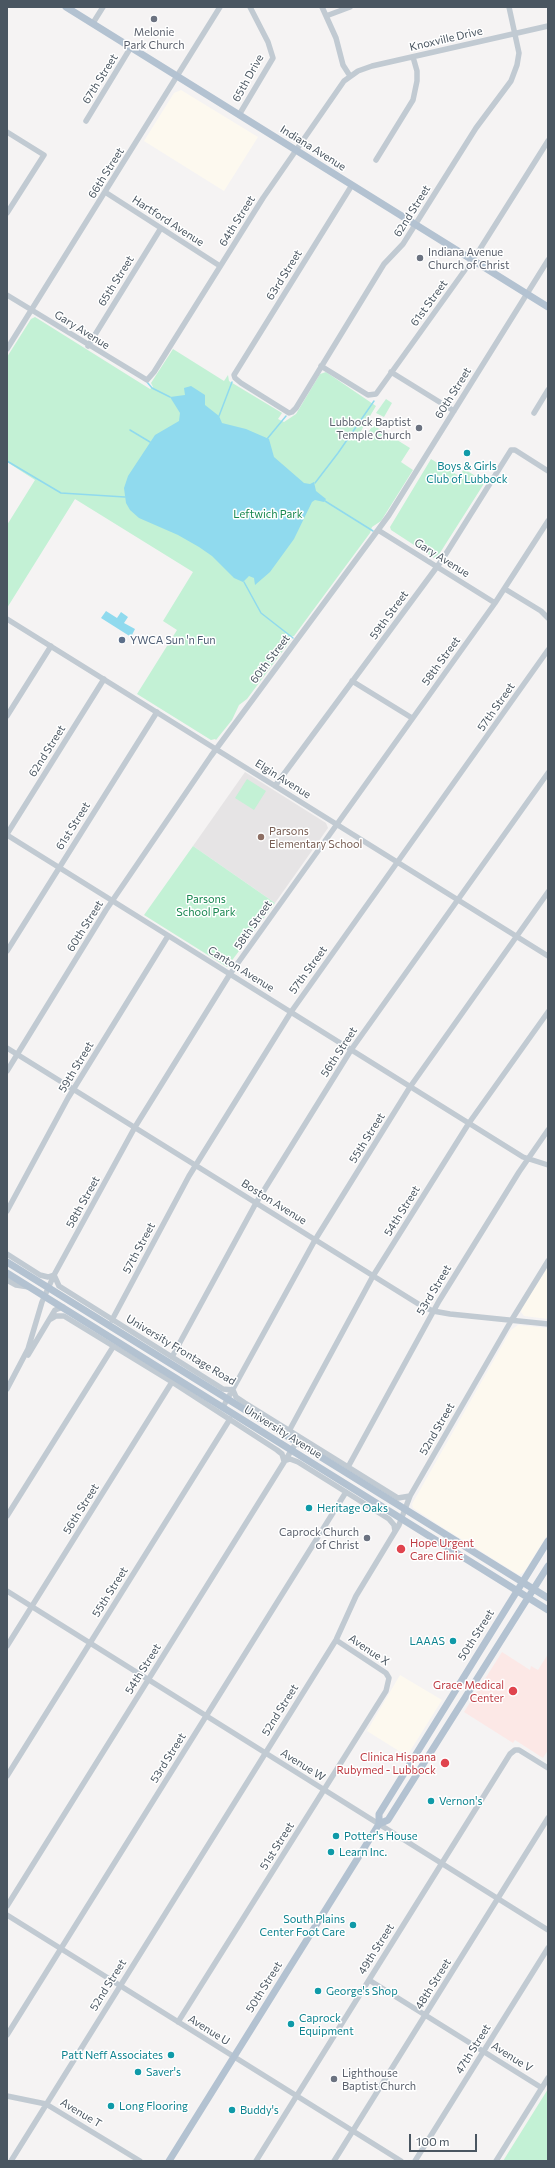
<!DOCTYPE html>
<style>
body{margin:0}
#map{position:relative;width:555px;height:2168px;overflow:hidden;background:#f5f3f3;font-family:Commissioner,sans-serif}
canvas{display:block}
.frame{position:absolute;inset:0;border:8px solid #4a5661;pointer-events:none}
.scale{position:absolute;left:409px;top:2134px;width:68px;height:18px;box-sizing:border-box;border:2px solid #4a5661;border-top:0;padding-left:5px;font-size:12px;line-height:14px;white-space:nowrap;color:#4a5661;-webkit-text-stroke:3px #fff;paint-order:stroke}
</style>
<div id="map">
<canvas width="555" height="2168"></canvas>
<div class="frame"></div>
<div class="scale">100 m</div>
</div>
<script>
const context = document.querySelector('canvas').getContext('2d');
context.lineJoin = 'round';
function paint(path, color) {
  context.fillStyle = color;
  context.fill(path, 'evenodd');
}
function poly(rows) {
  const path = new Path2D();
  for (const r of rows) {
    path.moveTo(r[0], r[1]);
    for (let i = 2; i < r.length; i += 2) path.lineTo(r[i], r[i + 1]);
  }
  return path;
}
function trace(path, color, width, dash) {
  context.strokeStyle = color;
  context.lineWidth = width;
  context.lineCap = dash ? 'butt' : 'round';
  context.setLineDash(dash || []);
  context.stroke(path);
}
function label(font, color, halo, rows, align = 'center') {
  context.font = font + ' Commissioner,sans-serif';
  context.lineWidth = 3;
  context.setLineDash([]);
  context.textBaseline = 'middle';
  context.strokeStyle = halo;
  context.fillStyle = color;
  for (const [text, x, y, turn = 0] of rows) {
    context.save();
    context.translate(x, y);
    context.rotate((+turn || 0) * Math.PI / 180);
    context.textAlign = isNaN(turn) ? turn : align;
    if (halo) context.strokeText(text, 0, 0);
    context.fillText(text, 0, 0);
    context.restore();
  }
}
paint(poly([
 [181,90,258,137,224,191,144,141,174,93],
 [548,1267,548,1319,524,1316,521,1312,522,1307],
 [518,1325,548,1328,548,1534,524,1572,519,1575,442,1527,413,1508,412,1504,511,1330],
 [400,1675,442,1700,407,1756,367,1731]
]), '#fdf9ef');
paint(poly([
 [245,772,326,823,328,828,275,903,193,846]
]), '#e6e4e5');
paint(poly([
 [502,1652,530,1670,531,1666,538,1670,548,1654,548,1750,543,1758,515,1740,513,1743,464,1712]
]), '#fce8e6');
paint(poly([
 [35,317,150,389,153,387,151,383,173,349,224,381,228,375,229,381,282,413,278,419,284,422,296,414,320,374,326,372,376,406,358,436,364,439,373,425,410,448,401,462,413,470,381,521,372,527,370,533,294,636,290,637,291,640,247,699,239,705,232,720,216,740,215,739,211,740,137,694,177,630,163,621,193,572,75,499,7,608,7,525,35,480,7,462,7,357,31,319],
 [386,399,392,403,384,417,376,413],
 [431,459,459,476,464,469,485,482,438,556,434,558,391,530,390,527],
 [247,779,266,791,254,810,235,798],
 [193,846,275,903,227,967,144,915],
 [548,2089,548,2161,503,2161]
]), '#c3f1d5');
paint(poly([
 [191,386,205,395,205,405,219,416,222,423,246,429,269,439,274,457,304,483,310,484,314,482,316,491,326,499,324,502,315,500,312,502,294,539,270,572,255,585,254,578,249,576,243,582,234,578,212,556,199,547,178,535,139,518,130,510,126,503,124,488,128,476,155,435,179,421,180,413,170,397,185,395,184,388],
 [106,611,117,618,121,612,128,617,124,623,135,629,131,637,101,618]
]), '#90daee');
trace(poly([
 [147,382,152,388,170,397],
 [219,416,232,382],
 [130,430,150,442],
 [267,439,286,416],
 [7,461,61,493,125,497],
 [315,483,338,453,374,401],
 [325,501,373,531],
 [244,582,261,613,293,638]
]), '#90daee', 1.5);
trace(poly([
 [322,7,336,38,343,65,350,76],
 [326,16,350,7],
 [93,23,103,7],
 [239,115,273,58,268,42,250,7],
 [86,121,131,47],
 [7,132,44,155,7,213],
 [376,160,413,100,417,81,417,71,413,57],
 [352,185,234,375,235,378,241,383,289,413,292,412,296,408,384,264,403,244,476,128,511,81,517,65,519,53,509,7],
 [105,192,220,266],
 [7,295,147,380,154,372,263,198,344,81,358,71,372,66,548,26],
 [88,346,161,228],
 [7,349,220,7],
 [321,366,368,395,376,394,480,249,548,141],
 [391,372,454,411],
 [534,413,548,390],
 [378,530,495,603],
 [505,589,541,611,548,618],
 [7,619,548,956],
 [352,681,412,718],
 [7,716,51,646],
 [275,786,442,560,511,450,515,450,548,471],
 [7,834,104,679],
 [7,835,523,1157,548,1165],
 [7,951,157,712],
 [7,1048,420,1305,433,1311,450,1314,548,1324],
 [7,1071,106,910,211,756,389,515,548,260],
 [7,1211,68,1098,168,936],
 [7,1254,40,1275,48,1277,54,1275,59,1286,223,1389,233,1390,236,1397,245,1403,398,1498,410,1496],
 [7,1280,16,1285,29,1287],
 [51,1319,56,1316,64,1316,172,1382,277,1450,282,1454,284,1461,290,1459,298,1462,389,1519,394,1525,395,1531],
 [112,1320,189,1176,291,1012,548,650],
 [28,1355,55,1310,63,1307],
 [172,1357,256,1203,351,1050,548,773],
 [7,1389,28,1349,42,1302,54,1275,135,1127,230,974,495,603,548,521],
 [223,1407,315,1240,410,1087,548,892],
 [289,1431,373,1276,469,1123,548,1012],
 [348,1467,439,1301,519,1172,548,1130],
 [7,1516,113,1347],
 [7,1591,548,1930],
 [7,1646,172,1382],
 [7,1776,230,1419],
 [7,1906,296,1443],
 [7,1915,401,2161],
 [369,1980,542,2088],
 [178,2022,386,1691,389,1678,386,1673,336,1640],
 [7,2035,346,1492],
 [7,2096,46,2104,140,2161],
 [11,2161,336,1640,356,1596,399,1525,410,1496,511,1321,548,1261],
 [256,2161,510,1754,515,1750,519,1750,548,1768],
 [334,2161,548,1818],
 [415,2161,548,1948],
 [496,2161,548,2078]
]), '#c1cad2', 5.5);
trace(poly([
 [66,7,548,307],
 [7,1262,548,1598],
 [7,1273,548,1610],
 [379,1824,388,1820,548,1566],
 [169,2161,379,1824,379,1814,548,1541]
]), '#b3c2d1', 7);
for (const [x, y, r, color] of [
 [154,19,4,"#6b7280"],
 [420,258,4,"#6b7280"],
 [419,428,4,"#6b7280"],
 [467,453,4,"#0f9aa8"],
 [122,640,4,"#5c6f8a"],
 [261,837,4,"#8d6e63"],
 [309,1508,4,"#0f9aa8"],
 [367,1538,4,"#6b7280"],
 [401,1549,5,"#e0444e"],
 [453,1641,4,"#0f9aa8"],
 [513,1691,5,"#e0444e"],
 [445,1763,5,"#e0444e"],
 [431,1801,4,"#0f9aa8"],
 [336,1836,4,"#0f9aa8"],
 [331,1852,4,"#0f9aa8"],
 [353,1925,4,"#0f9aa8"],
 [318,1991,4,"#0f9aa8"],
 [291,2024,4,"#0f9aa8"],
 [171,2055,4,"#0f9aa8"],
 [138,2072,4,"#0f9aa8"],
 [334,2079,4,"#6b7280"],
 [111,2106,4,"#0f9aa8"],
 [232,2110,4,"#0f9aa8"]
]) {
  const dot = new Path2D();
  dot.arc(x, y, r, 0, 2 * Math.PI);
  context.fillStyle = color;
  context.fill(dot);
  trace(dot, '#fff', 1.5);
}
label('11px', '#5b616d', '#fff', [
 ["Melonie",154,32,"center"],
 ["Park Church",154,45,"center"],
 ["Indiana Avenue",428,252],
 ["Church of Christ",428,265],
 ["Lubbock Baptist",411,422,"right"],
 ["Temple Church",411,435,"right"],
 ["Caprock Church",359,1532,"right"],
 ["of Christ",359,1545,"right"],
 ["Lighthouse",342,2073],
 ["Baptist Church",342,2086]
], 'left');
label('11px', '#4a5661', '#fff', [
 ["Knoxville Drive",446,39,-13],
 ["65th Drive",248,78,-61],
 ["67th Street",100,79,-58],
 ["Indiana Avenue",313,148,32],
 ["66th Street",106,173,-58],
 ["62nd Street",412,211,-58],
 ["Hartford Avenue",168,221,33],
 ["64th Street",237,221,-58],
 ["63rd Street",284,275,-58],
 ["65th Street",116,281,-58],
 ["61st Street",429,303,-54],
 ["Gary Avenue",82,330,32],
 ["60th Street",453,393,-58],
 ["Gary Avenue",442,558,32],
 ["59th Street",389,615,-54],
 ["60th Street",270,659,-53],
 ["58th Street",441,661,-54],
 ["57th Street",496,707,-55],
 ["62nd Street",47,751,-58],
 ["Elgin Avenue",283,779,32],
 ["61st Street",73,826,-58],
 ["58th Street",253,925,-55],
 ["60th Street",85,926,-58],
 ["Canton Avenue",241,969,32],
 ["57th Street",308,970,-54],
 ["56th Street",339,1052,-57],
 ["59th Street",76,1067,-59],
 ["55th Street",367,1138,-58],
 ["58th Street",83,1202,-61],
 ["Boston Avenue",274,1202,32],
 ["54th Street",402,1211,-58],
 ["57th Street",139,1248,-62],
 ["53rd Street",434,1290,-59],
 ["University Frontage Road",181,1350,31],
 ["52nd Street",437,1429,-60],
 ["University Avenue",283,1432,32],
 ["56th Street",81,1509,-58],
 ["55th Street",110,1592,-58],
 ["50th Street",476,1635,-58],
 ["Avenue X",369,1650,34],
 ["54th Street",143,1669,-58],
 ["52nd Street",280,1710,-58],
 ["53rd Street",168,1758,-58],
 ["Avenue W",303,1765,32],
 ["51st Street",277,1846,-58],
 ["49th Street",376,1949,-58],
 ["48th Street",433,1984,-58],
 ["52nd Street",108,1985,-58],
 ["50th Street",264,1987,-58],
 ["Avenue U",209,2030,32],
 ["47th Street",473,2049,-58],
 ["Avenue V",512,2057,32],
 ["Avenue T",81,2113,31]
]);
label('11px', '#0d838f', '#fff', [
 ["Boys & Girls",467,466,"center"],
 ["Club of Lubbock",467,479,"center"],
 ["Heritage Oaks",317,1508],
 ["LAAAS",445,1641,"right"],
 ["Vernon's",439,1801],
 ["Potter's House",344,1836],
 ["Learn Inc.",339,1852],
 ["South Plains",345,1919,"right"],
 ["Center Foot Care",345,1932,"right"],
 ["George's Shop",326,1991],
 ["Caprock",299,2018],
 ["Equipment",299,2031],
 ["Patt Neff Associates",163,2055,"right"],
 ["Saver's",146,2072],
 ["Long Flooring",119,2106],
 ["Buddy's",240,2110]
], 'left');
label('11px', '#17864f', '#fff', [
 ["Leftwich Park",268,514],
 ["Parsons",206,899],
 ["School Park",206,912]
]);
label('11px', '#4e5e75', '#fff', [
 ["YWCA Sun 'n Fun",130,640]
], 'left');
label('11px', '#785e54', '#fff', [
 ["Parsons",269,831],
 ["Elementary School",269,844]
], 'left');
label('11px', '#be3a42', '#fff', [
 ["Hope Urgent",410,1543,"left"],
 ["Care Clinic",410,1556,"left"],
 ["Grace Medical",504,1685],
 ["Center",504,1698],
 ["Clinica Hispana",436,1757],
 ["Rubymed - Lubbock",436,1770]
], 'right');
</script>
